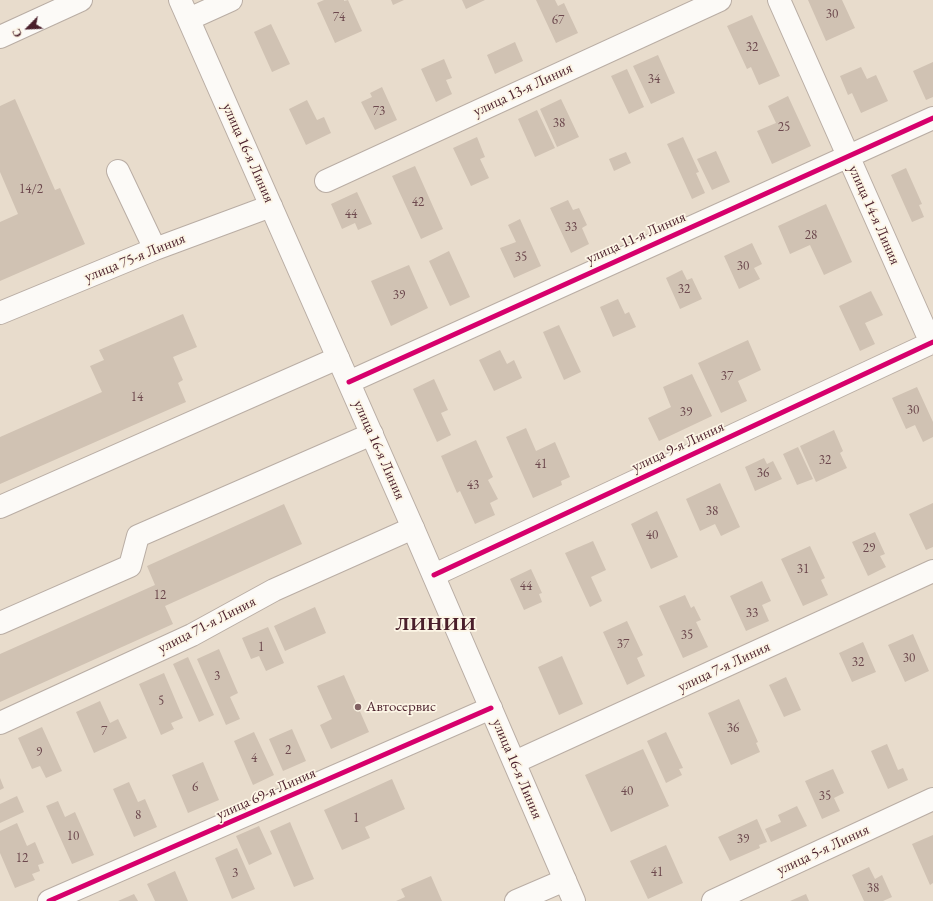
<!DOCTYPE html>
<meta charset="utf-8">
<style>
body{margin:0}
#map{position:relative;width:933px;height:901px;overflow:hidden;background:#e8dccc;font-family:"EB Garamond",serif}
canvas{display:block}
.north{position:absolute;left:8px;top:8px;width:40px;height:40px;-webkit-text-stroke:3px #fcf5e5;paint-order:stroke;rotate:246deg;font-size:11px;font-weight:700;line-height:16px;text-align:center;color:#4a1f2b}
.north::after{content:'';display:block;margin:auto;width:14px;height:18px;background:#4a1f2b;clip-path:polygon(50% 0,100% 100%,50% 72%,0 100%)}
</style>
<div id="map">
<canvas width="933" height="901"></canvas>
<div class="north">С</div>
</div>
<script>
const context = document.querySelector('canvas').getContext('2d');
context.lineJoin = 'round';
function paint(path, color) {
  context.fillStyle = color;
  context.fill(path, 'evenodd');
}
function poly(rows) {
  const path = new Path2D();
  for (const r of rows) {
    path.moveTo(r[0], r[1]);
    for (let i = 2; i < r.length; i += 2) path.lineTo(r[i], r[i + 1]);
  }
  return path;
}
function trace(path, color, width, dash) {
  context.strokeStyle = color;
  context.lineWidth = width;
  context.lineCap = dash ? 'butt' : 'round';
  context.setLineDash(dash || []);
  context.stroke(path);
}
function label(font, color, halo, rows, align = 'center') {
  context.font = font + ' "EB Garamond",serif';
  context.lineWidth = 3.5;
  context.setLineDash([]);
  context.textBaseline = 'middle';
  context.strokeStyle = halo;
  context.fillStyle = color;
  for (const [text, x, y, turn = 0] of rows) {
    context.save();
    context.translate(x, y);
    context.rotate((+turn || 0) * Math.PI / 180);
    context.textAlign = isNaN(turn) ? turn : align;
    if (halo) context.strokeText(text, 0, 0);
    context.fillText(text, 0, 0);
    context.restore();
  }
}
paint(poly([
 [324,0,344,0,344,1,348,0,362,31,335,43,317,3],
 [391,0,404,0,393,5],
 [462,0,485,0,466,9],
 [536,0,555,0,558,6,564,3,578,33,556,43],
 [808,0,842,0,855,28,826,41],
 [752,15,780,76,759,85,751,67,747,69,727,26],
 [271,24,290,64,272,72,254,32],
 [515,42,523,61,495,74,487,55],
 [658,55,675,93,651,104,633,66],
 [444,59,452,78,446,80,452,94,436,102,421,69],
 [933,62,933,97,926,100,913,71],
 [861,67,867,79,876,75,888,101,861,113,852,93,848,95,840,76],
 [627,69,644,107,629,114,611,76],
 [382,87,397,120,375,130,361,102,372,97,370,93],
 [788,96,811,146,772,164,757,131,776,123,768,106],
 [15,99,55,190,60,188,85,244,0,281,0,222,18,214,0,172,0,106],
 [561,99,579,137,557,147,540,109],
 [307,100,317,120,324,117,331,133,306,145,289,109],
 [537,110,555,148,535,157,518,119],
 [477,137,485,157,480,159,489,178,471,186,453,148],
 [683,137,699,172,696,173,705,193,692,199,667,144],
 [716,151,730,182,712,190,697,159],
 [626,152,631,163,614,171,609,159],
 [415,166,443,229,421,239,392,176],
 [906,168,922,204,919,205,924,217,912,222,891,175],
 [357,192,372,224,358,230,355,223,342,229,331,204],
 [568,200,573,210,579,208,587,225,582,228,589,244,571,253,550,208],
 [826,204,852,262,824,275,810,245,790,254,778,226],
 [520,219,541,266,514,278,500,248,516,242,508,225],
 [752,243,762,264,754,268,760,279,739,289,724,256],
 [449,251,470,297,450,306,429,261],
 [409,265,428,308,391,326,371,281],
 [682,270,687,280,692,278,702,299,680,309,666,278],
 [871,291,883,315,865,323,875,344,860,351,839,306],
 [618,299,625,314,629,312,636,327,613,337,600,307],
 [183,314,197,347,173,357,183,380,178,383,186,402,0,484,0,437,102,392,90,366,104,360,99,350],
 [559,325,581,372,564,380,543,332],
 [748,340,761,370,738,381,747,401,721,413,698,363],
 [500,350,507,364,514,360,522,378,494,391,479,360],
 [692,374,712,416,659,441,648,418,671,407,663,387],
 [434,379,448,410,441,413,451,435,437,442,413,389],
 [917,387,933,422,933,437,923,442,915,425,906,429,892,398],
 [526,428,536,451,555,442,570,477,561,481,562,485,533,498,506,437],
 [834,430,843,451,840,453,847,468,816,482,800,446],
 [476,440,493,477,488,480,498,499,490,503,495,515,475,524,460,491,457,493,441,456],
 [798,447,813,479,797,485,783,454],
 [764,458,767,464,773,461,782,479,755,491,745,467],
 [720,483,740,527,721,536,715,524,700,531,686,499],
 [933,503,933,547,926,550,909,514],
 [284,504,302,544,165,606,173,624,0,702,0,654,155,585,147,566],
 [657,511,678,557,651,569,631,524],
 [875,532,885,554,880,556,886,567,868,576,852,542],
 [593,541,606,570,591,577,602,601,590,607,565,553],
 [810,546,825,578,821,580,828,595,803,606,781,559],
 [531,569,542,593,539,594,542,602,524,610,510,579],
 [762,581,771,601,762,605,769,621,746,631,730,596],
 [685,595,691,608,694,606,701,620,696,622,708,647,683,658,659,606],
 [315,607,326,633,285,651,274,626],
 [627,621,643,655,637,658,645,676,627,685,603,632],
 [268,627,284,663,266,671,259,656,251,659,242,638],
 [913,634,929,671,905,682,888,645],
 [863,642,876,672,852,682,839,653],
 [219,649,238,693,230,697,240,719,226,725,197,659],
 [562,656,583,704,559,715,538,667],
 [188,657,214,715,199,722,173,664],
 [164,673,183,718,171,723,174,729,161,735,139,684],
 [344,675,369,732,331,749,320,725,332,719,317,686],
 [786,677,801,710,784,717,769,685],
 [739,699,758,742,756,743,760,752,731,765,708,713],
 [100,701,110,723,118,719,127,738,94,753,76,712],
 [42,727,62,771,46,778,40,766,32,769,18,738],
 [292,729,306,761,283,771,269,739],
 [254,732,274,775,253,785,234,741],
 [666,732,683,768,679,769,682,775,666,783,647,741],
 [887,744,898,770,903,768,908,780,888,789,871,751],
 [643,749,669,806,611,832,585,775],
 [203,762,219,800,188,813,172,775],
 [833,769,844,793,834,798,840,811,822,819,805,781],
 [0,778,4,788,0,790],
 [392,779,405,809,365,827,370,838,342,850,324,810],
 [129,782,138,802,145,799,157,827,134,837,113,789],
 [17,796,24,812,0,823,0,804],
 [58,801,65,817,75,812,94,855,72,864,46,806],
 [797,806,807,826,771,842,765,829,781,822,778,815],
 [757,819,767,842,759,845,760,848,730,861,718,837],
 [290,822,314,879,294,887,270,831],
 [17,823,27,846,35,842,44,863,38,865,40,871,32,874,35,880,15,888,0,853,0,831],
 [259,826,272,854,249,865,236,836],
 [933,835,933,883,930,885,912,844],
 [666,845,683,883,648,899,630,861],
 [237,848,255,889,232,899,215,858],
 [869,867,875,879,882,875,892,897,883,901,864,901,852,875],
 [175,871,188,901,155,901,147,884],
 [431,876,442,901,396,901,405,897,401,889],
 [134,894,138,901,118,901],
 [806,894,809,901,790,901]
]), '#d0c2b3');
const minor = poly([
 [779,0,931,343],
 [189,19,231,0],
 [0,37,81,0],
 [118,171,155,249],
 [326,181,720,0],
 [0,313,155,249,271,206],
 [349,382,933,118],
 [0,507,338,358],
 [434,575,933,342],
 [0,623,130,566,138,536,372,434],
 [0,723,192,635,274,590,413,528],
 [515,762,933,571],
 [49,901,491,708],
 [516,901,565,880],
 [713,901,933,799]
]);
const major = poly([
 [180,0,413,528,574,901]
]);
trace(minor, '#b9ada4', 24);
trace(major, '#b9ada4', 24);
trace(minor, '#fcfaf7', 22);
trace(major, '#fcfaf7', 22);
trace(poly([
 [349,382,933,118],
 [434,575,933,342],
 [49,901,491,708]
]), '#d6006c', 5);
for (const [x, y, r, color] of [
 [358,707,4,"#816163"]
]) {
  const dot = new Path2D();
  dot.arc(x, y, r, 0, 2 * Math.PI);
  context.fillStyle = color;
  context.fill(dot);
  trace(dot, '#fcf5e5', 1.5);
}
label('13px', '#6c484d', null, [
 ["30",832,14],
 ["74",339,17],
 ["67",558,20],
 ["32",752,47],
 ["34",654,79],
 ["73",379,111],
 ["38",559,123],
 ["25",784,127],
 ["14/2",31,189],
 ["42",418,202],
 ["44",351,214],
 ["33",571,227],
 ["28",811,235],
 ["35",521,257],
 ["30",743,266],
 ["32",684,289],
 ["39",399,295],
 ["37",727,376],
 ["14",137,397],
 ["30",913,410],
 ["39",686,412],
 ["32",825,460],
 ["41",541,464],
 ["36",763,473],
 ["43",473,485],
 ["38",712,511],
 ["40",652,535],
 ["29",869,548],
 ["31",803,569],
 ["44",526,586],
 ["12",160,595],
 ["33",752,613],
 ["35",687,635],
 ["37",623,644],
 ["1",261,647],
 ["30",909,658],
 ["32",858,662],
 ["3",217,676],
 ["5",161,701],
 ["36",733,728],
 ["7",104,731],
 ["2",288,750],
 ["9",39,752],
 ["4",254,758],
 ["6",195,787],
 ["40",627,791],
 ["35",825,796],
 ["8",138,815],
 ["1",356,818],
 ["10",73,836],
 ["39",743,839],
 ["12",22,858],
 ["41",657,872],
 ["3",235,873],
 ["38",873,888]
]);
label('15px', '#4a1f2b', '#fcf5e5', [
 ["улица 13-я Линия",523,90,-25],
 ["улица 16-я Линия",248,153,66],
 ["улица 14-я Линия",874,215,66],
 ["улица 11-я Линия",636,238,-24],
 ["улица 75-я Линия",135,258,-22],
 ["улица 9-я Линия",678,447,-25],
 ["улица 16-я Линия",379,450,66],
 ["улица 71-я Линия",207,625,-27],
 ["улица 7-я Линия",724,667,-25],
 ["улица 16-я Линия",517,769,67],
 ["улица 69-я Линия",266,794,-24],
 ["улица 5-я Линия",823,850,-25]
]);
label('15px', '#4a1f2b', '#fcf5e5', [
 ["Автосервис",366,707]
], 'left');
context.letterSpacing = '1px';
label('bold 19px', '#4a1f2b', '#fcf5e5', [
 ["ЛИНИИ",436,625]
]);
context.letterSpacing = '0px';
</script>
